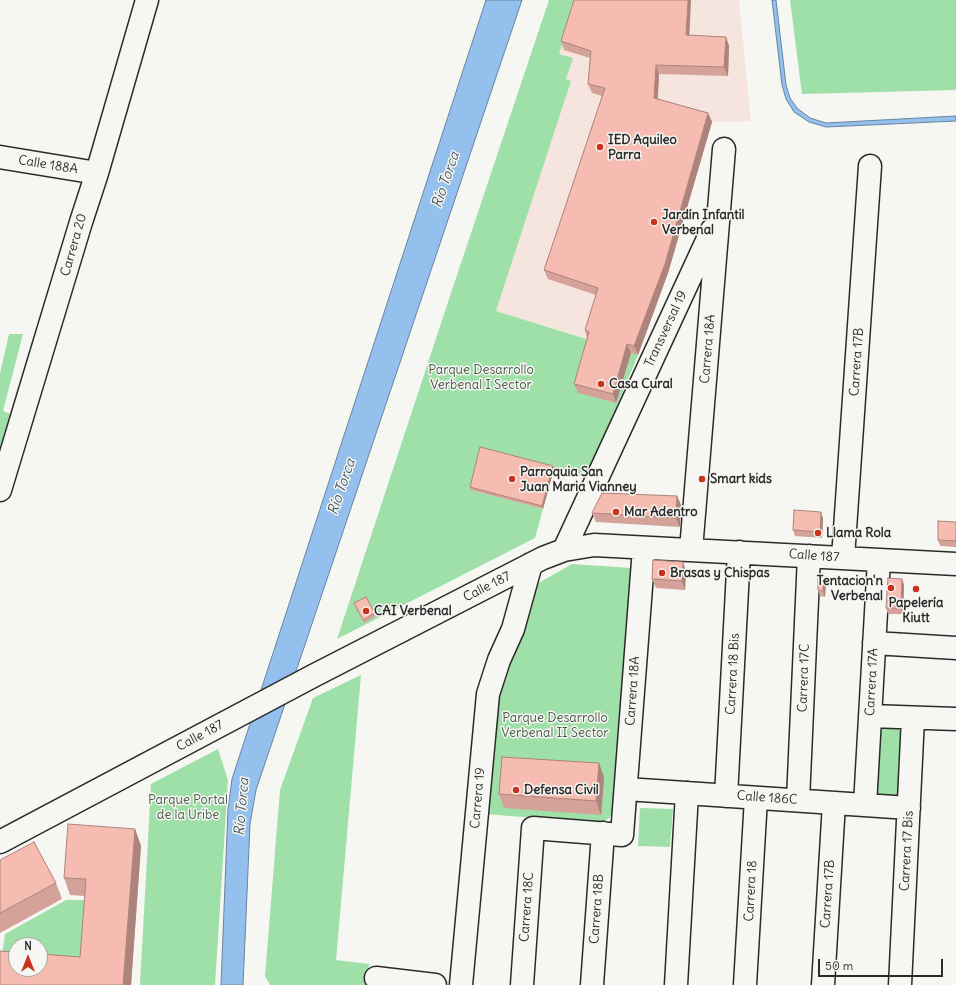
<!DOCTYPE html>
<meta charset="utf-8">
<style>
body{margin:0}
#map{position:relative;width:956px;height:985px;overflow:hidden;background:#f6f6f2;font-family:Delius,sans-serif}
canvas{display:block}
.north{position:absolute;left:8px;top:937px;width:40px;height:40px;box-sizing:border-box;background:#f6f6f2;border:1px solid #a5a5a2;border-radius:50%;rotate:0deg;font-size:11px;font-weight:700;line-height:16px;text-align:center;color:#2b2b2b}
.north::after{content:'';display:block;margin:auto;width:14px;height:18px;background:#c8321e;clip-path:polygon(50% 0,100% 100%,50% 72%,0 100%)}
.scale{position:absolute;left:818px;top:959px;width:125px;height:18px;box-sizing:border-box;border:2px solid #2b2b2b;border-top:0;padding-left:5px;font-size:12px;line-height:14px;white-space:nowrap;color:#2b2b2b;-webkit-text-stroke:3px #f6f6f2;paint-order:stroke}
</style>
<div id="map">
<canvas width="956" height="985"></canvas>
<div class="north">N</div>
<div class="scale">50 m</div>
</div>
<script>
const context = document.querySelector('canvas').getContext('2d');
context.lineJoin = 'round';
function paint(path, color) {
  context.fillStyle = color;
  context.fill(path, 'evenodd');
}
function poly(rows) {
  const path = new Path2D();
  for (const r of rows) {
    path.moveTo(r[0], r[1]);
    for (let i = 2; i < r.length; i += 2) path.lineTo(r[i], r[i + 1]);
  }
  return path;
}
function trace(path, color, width, dash) {
  context.strokeStyle = color;
  context.lineWidth = width;
  context.lineCap = dash ? 'butt' : 'round';
  context.setLineDash(dash || []);
  context.stroke(path);
}
function label(font, color, halo, rows, align = 'center') {
  context.font = font + ' Delius,sans-serif';
  context.lineWidth = 3;
  context.setLineDash([]);
  context.textBaseline = 'middle';
  context.strokeStyle = halo;
  context.fillStyle = color;
  for (const [text, x, y, turn = 0] of rows) {
    context.save();
    context.translate(x, y);
    context.rotate((+turn || 0) * Math.PI / 180);
    context.textAlign = isNaN(turn) ? turn : align;
    if (halo) context.strokeText(text, 0, 0);
    context.fillText(text, 0, 0);
    context.restore();
  }
}
paint(poly([
 [577,0,739,0,751,121,712,122,662,108,588,339,496,311,571,81,566,79,559,54]
]), '#f6e5de');
paint(poly([
 [549,0,577,0,559,54,573,58,566,79,571,81,496,311,638,355,587,478,482,450,471,490,543,509,535,538,337,639,450,296],
 [790,0,956,0,956,90,802,94],
 [9,334,23,334,3,411,10,414,0,447,0,373],
 [572,564,631,568,612,812,610,817,604,822,599,823,485,814,493,708,519,641,532,596,537,584],
 [361,675,336,960,369,964,367,985,270,985,265,976,280,790,313,698],
 [879,728,905,729,901,804,874,802],
 [218,749,228,780,215,985,140,985,151,784],
 [640,808,673,809,670,847,638,846],
 [66,900,86,900,80,967,40,964,40,945,16,945,16,962,1,961,5,934]
]), '#9fe0a9');
const water = poly([
 [486,0,522,0,256,790,250,824,243,985,221,985,228,809,232,779,486,0],
 [772,0,776,0,786,85,790,98,797,108,810,118,826,123,956,116,956,121,826,127,809,122,794,112,786,99,782,85,772,0]
]);
paint(water, '#94c0ed');
trace(water, '#6a849f', 1);
const minor = poly([
 [0,157,97,173],
 [0,490,81,222,97,173,147,0],
 [564,550,712,230],
 [691,550,724,149],
 [843,558,870,166],
 [874,643,956,648],
 [870,716,956,719],
 [626,789,909,808],
 [726,796,739,552],
 [798,800,809,556],
 [865,805,879,560],
 [0,842,315,675,543,558,564,550,594,545,956,564],
 [376,978,435,985],
 [461,985,488,694,499,660,513,629,531,564],
 [522,985,533,828,622,835,644,548],
 [592,985,603,833],
 [676,985,687,793],
 [745,985,756,798],
 [823,985,834,803],
 [900,985,913,718]
]);
trace(minor, '#2b2b2b', 25);
trace(minor, '#f6f6f2', 22);
paint(poly([
 [690,35,726,37,729,46,728,76,659,74,658,99,708,113,712,122,668,273,638,355,631,353,616,403,578,393,574,384,587,338,585,330,596,295,548,279,544,270,602,96,592,93,588,84,590,58,564,50,561,41],
 [553,466,554,469,543,509,471,490,470,487],
 [677,496,681,505,680,527,596,522,592,513],
 [823,518,822,538,795,536,793,530],
 [956,522,956,547,940,546,938,540],
 [686,571,685,590,656,588,652,579],
 [902,579,904,585,903,614,888,614,886,608],
 [826,580,825,597,820,596,818,590],
 [354,603,375,613,376,616,364,623],
 [599,763,604,777,601,815,504,808,499,794],
 [135,829,141,846,131,985,0,985,80,957,85,896,70,895,64,878],
 [0,860,56,883,62,899,0,933]
]), '#d4a298');
paint(poly([
 [688,0,691,0,689,44,686,35],
 [726,37,729,46,728,76,724,67],
 [656,65,659,74,657,107,654,98],
 [708,113,712,122,668,273,638,355,634,346],
 [627,344,631,353,616,403,613,394],
 [553,466,554,469,543,509,542,506],
 [677,496,681,505,680,527,676,518],
 [821,512,823,518,822,538,820,532],
 [683,562,686,571,685,590,682,581],
 [824,574,826,580,825,597,823,591],
 [902,579,904,585,903,614,901,608],
 [599,763,604,777,601,815,596,801],
 [135,829,141,846,131,985,123,985]
]), '#ad847c');
const building = poly([
 [574,0,688,0,686,35,726,37,724,67,656,65,654,98,708,113,665,264,634,346,627,344,613,394,574,384,589,332,585,330,598,288,544,270,605,88,588,84,591,51,561,41,574,0],
 [480,447,553,466,542,506,470,487,480,447],
 [602,493,677,496,676,518,592,513,602,493],
 [794,510,821,512,820,532,793,530,794,510],
 [938,521,956,522,956,541,938,540,938,521],
 [653,560,683,562,682,581,652,579,653,560],
 [818,574,824,574,823,591,818,590,818,574],
 [888,578,902,579,901,608,886,608,888,578],
 [366,597,375,613,363,620,354,603,366,597],
 [502,757,599,763,596,801,499,794,502,757],
 [68,824,135,829,123,985,0,985,0,951,16,952,16,969,40,969,40,954,80,957,86,879,64,878,68,824],
 [34,842,56,883,0,913,0,860,34,842]
]);
paint(building, '#f7bcb1');
trace(building, '#ad847c', 1);
for (const [x, y, r, color] of [
 [600,147,4,"#c8321e"],
 [654,222,4,"#c8321e"],
 [601,384,4,"#c8321e"],
 [512,479,4,"#c8321e"],
 [702,479,4,"#c8321e"],
 [616,512,4,"#c8321e"],
 [818,533,4,"#c8321e"],
 [662,573,4,"#c8321e"],
 [891,588,4,"#c8321e"],
 [916,589,4,"#c8321e"],
 [366,611,4,"#c8321e"],
 [516,790,4,"#c8321e"]
]) {
  const dot = new Path2D();
  dot.arc(x, y, r, 0, 2 * Math.PI);
  context.fillStyle = color;
  context.fill(dot);
  trace(dot, '#f6f6f2', 1.5);
}
label('bold 13px', '#2b2b2b', '#f6f6f2', [
 ["IED Aquileo",608,140],
 ["Parra",608,155],
 ["Jardín Infantil",662,215],
 ["Verbenal",662,230],
 ["Casa Cural",609,384],
 ["Parroquia San",520,472],
 ["Juan Maria Vianney",520,487],
 ["Smart kids",710,479],
 ["Mar Adentro",624,512],
 ["Llama Rola",826,533],
 ["Brasas y Chispas",670,573],
 ["Tentacion'n",883,581,"right"],
 ["Verbenal",883,596,"right"],
 ["Papelería",916,603,"center"],
 ["Kiutt",916,618,"center"],
 ["CAI Verbenal",374,611],
 ["Defensa Civil",524,790]
], 'left');
label('13px', '#2b2b2b', '#f6f6f2', [
 ["Calle 188A",48,165,9],
 ["Carrera 20",74,245,-74],
 ["Transversal 19",666,329,-65],
 ["Carrera 18A",708,349,-85],
 ["Carrera 17B",857,362,-86],
 ["Calle 187",814,556,4],
 ["Calle 187",487,587,-27],
 ["Carrera 18 Bis",733,674,-87],
 ["Carrera 17C",804,678,-88],
 ["Carrera 17A",872,682,-87],
 ["Carrera 18A",633,691,-86],
 ["Calle 187",200,736,-28],
 ["Carrera 19",478,798,-85],
 ["Calle 186C",767,798,4],
 ["Carrera 17 Bis",907,851,-87],
 ["Carrera 18",751,891,-87],
 ["Carrera 17B",828,894,-86],
 ["Carrera 18C",527,907,-86],
 ["Carrera 18B",597,909,-86]
]);
label('13px', '#48584a', '#f6f6f2', [
 ["Parque Desarrollo",481,370],
 ["Verbenal I Sector",481,385],
 ["Parque Desarrollo",555,718],
 ["Verbenal II Sector",555,733],
 ["Parque Portal",188,800],
 ["de la Uribe",188,815]
]);
label('italic 14px', '#4a5865', '#f6f6f2', [
 ["Río Torca",446,180,-71],
 ["Río Torca",342,487,-71],
 ["Río Torca",242,807,-85]
]);
</script>
